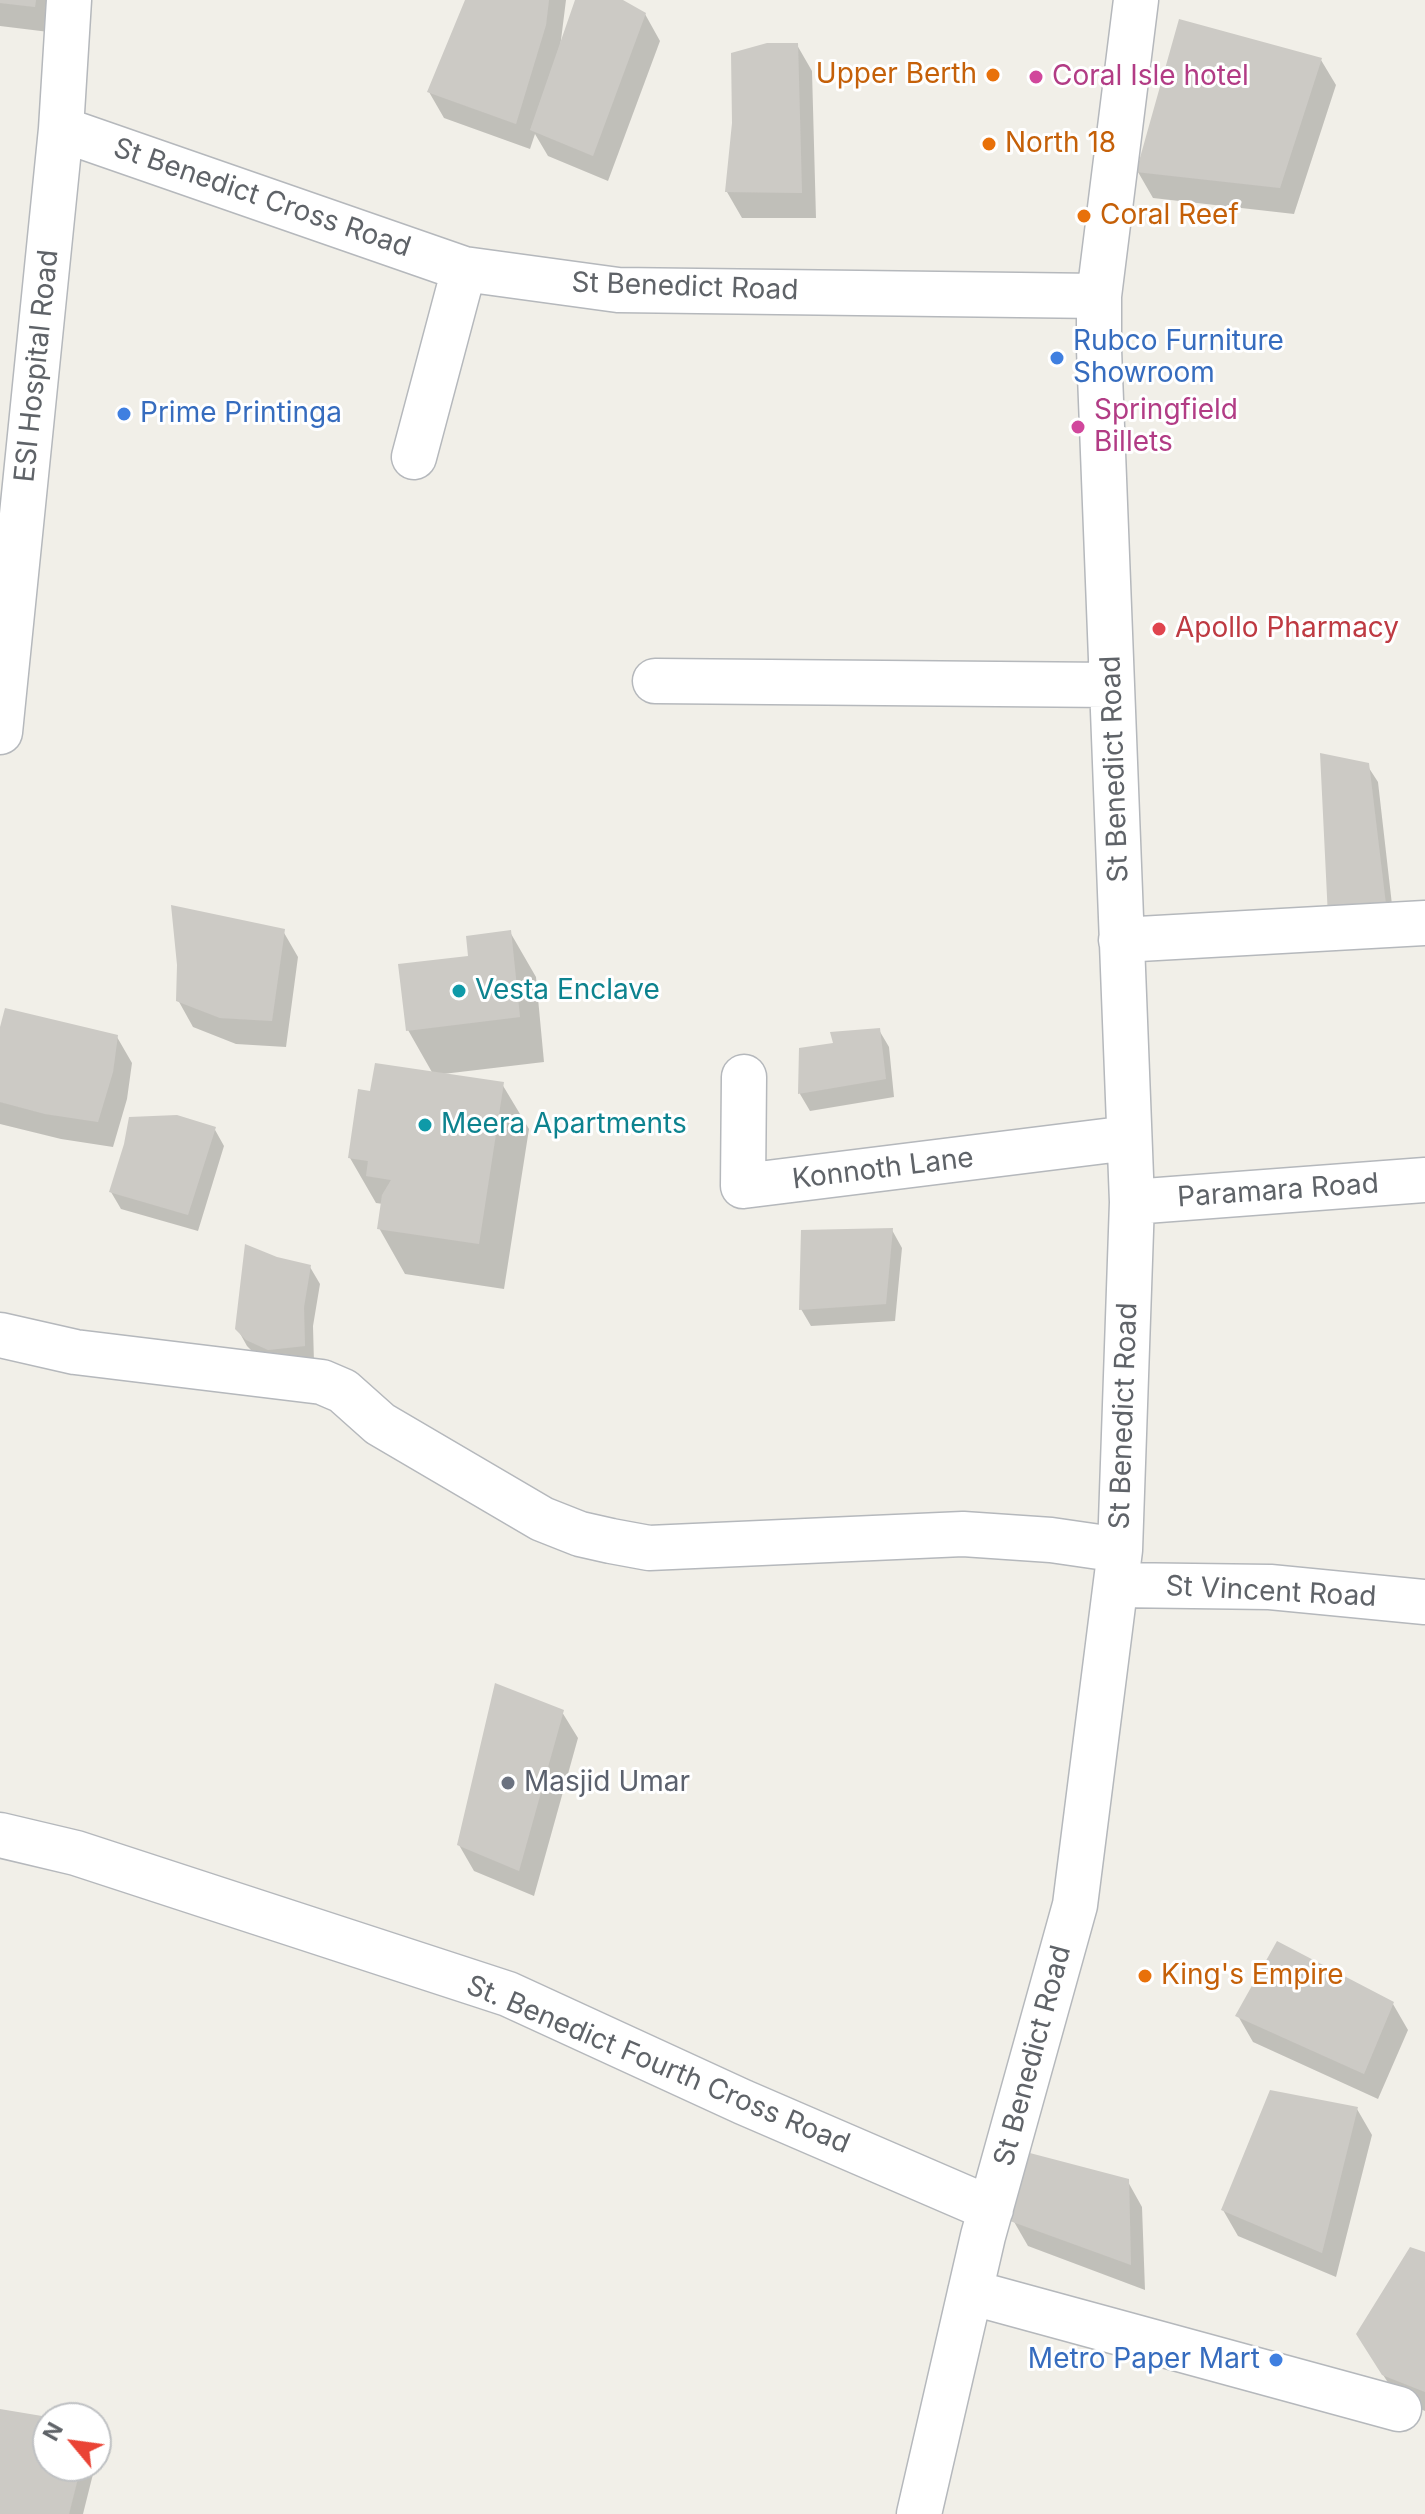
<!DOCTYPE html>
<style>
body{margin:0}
#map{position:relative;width:1425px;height:2514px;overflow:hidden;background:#f1efe8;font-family:Inter,sans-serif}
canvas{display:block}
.north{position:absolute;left:32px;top:2402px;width:80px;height:80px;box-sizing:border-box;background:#fff;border:2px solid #bfc1c3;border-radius:50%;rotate:299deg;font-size:22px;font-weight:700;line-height:32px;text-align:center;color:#5f6368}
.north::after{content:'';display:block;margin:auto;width:28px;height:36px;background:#ea4335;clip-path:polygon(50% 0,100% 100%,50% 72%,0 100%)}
</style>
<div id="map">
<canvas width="1425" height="2514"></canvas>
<div class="north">N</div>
</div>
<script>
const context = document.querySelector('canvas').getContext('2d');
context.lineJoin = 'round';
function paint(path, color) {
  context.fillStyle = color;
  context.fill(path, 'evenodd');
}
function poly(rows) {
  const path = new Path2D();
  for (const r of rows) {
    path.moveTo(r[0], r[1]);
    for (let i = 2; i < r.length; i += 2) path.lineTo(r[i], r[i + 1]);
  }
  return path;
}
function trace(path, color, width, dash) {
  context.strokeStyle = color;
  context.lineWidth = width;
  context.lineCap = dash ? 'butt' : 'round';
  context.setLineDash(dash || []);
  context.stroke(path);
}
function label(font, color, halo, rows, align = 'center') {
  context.font = font + ' Inter,sans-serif';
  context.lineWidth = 6;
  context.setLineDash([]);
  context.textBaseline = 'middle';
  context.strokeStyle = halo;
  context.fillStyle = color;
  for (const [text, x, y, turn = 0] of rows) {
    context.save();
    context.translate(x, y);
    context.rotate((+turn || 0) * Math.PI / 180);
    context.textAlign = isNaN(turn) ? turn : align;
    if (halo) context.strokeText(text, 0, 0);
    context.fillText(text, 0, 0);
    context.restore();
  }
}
paint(poly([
 [0,0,53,0,49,32,0,26],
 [467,0,566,0,560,48,577,0,619,0,645,14,660,41,608,181,548,156,535,134,530,149,444,118,429,92],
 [797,45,812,71,816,218,742,218,727,192],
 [1321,60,1336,85,1294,214,1153,198,1138,172],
 [1367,765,1378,782,1395,931,1340,934],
 [283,931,298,957,286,1047,236,1044,193,1027,178,1000],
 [510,932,536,977,544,1062,443,1074,502,1084,529,1129,504,1289,405,1274,379,1228,383,1204,376,1203,350,1158,372,1093,433,1074,408,1030,470,958],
 [879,1030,889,1047,894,1097,810,1111,800,1094,801,1050,835,1045],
 [0,1035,117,1037,132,1063,127,1099,113,1147,61,1139,0,1124],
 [214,1128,224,1146,198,1231,121,1209,111,1192],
 [892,1230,902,1248,895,1321,811,1326,801,1309],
 [276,1259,310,1267,320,1284,313,1326,314,1363,258,1357,247,1346,237,1328],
 [562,1712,578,1738,534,1896,474,1871,459,1845],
 [1393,2004,1408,2030,1378,2099,1253,2042,1238,2016],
 [1357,2109,1372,2135,1336,2277,1238,2236,1223,2210],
 [1127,2180,1142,2207,1145,2290,1028,2246,1013,2220],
 [1425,2254,1425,2411,1400,2401,1374,2361],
 [0,2411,48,2419,48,2466,95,2466,83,2514,0,2514],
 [96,2436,100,2444,96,2461]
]), '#0003');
paint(poly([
 [0,0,36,0,35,7,0,3],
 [465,0,549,0,546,25,516,124,427,92],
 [575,0,623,0,646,13,593,156,530,130],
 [1179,19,1322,58,1280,188,1136,172],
 [767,43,798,43,802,193,725,192,732,123,731,53],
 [1320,753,1369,763,1387,913,1328,917],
 [171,905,285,929,272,1021,220,1018,176,1001,177,965],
 [511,930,520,1017,406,1031,398,964,468,956,466,936],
 [5,1008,118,1035,113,1072,98,1122,45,1114,0,1102,0,1027],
 [880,1028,886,1079,798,1094,799,1048,833,1043,830,1032],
 [375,1063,504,1082,479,1244,377,1229,382,1195,391,1180,366,1176,368,1161,348,1158,358,1089,370,1091],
 [177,1115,216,1127,188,1215,109,1192,124,1144,129,1117],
 [893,1228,886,1304,799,1310,801,1230],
 [245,1244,277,1257,311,1265,304,1307,305,1346,268,1350,246,1340,235,1329],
 [495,1683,564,1710,519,1871,457,1845],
 [1277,1941,1394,2002,1364,2074,1235,2016],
 [1270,2090,1358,2107,1322,2253,1221,2210],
 [1026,2152,1129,2179,1131,2265,1010,2221],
 [1410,2247,1425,2252,1425,2392,1382,2375,1356,2334],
 [0,2409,48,2417,48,2466,81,2466,69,2514,0,2514]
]), '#cccac5');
const minor = poly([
 [61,129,464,269,618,290,1099,296],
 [414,457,464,269],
 [655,681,1112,685],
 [0,732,61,129,69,0],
 [1121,940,1425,923],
 [744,1077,743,1186,1129,1138],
 [1132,1202,1425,1180],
 [0,1335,75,1352,322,1382,343,1391,380,1424,542,1519,580,1534,611,1541,649,1548,963,1534,1051,1540,1120,1550],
 [1116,1585,1270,1587,1425,1602],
 [0,1835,76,1853,508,1994,743,2102,991,2209],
 [970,2292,1399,2409],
 [919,2514,983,2236,1075,1905,1120,1550,1132,1202,1099,349,1099,296,1136,0]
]);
trace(minor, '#b5b8bc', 47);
trace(minor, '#fff', 44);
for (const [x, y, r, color] of [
 [993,75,8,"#e8710a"],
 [1036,77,8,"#d1479c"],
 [989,144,8,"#e8710a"],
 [1084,216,8,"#e8710a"],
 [1057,358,8,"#3f7fe0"],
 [124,414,8,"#3f7fe0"],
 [1078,427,8,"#d1479c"],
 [1159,629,8,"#e0444e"],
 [459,991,8,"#0f9aa8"],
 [425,1125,8,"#0f9aa8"],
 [508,1783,8,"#6b7280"],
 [1145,1976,8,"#e8710a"],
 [1276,2360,8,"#3f7fe0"]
]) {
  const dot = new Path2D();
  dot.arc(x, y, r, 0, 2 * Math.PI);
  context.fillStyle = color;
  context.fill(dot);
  trace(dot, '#fff', 3);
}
label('28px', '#c56008', '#fff', [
 ["Upper Berth",977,75,"right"],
 ["North 18",1005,144],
 ["Coral Reef",1100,216],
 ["King's Empire",1161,1976]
], 'left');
label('28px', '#b23c85', '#fff', [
 ["Coral Isle hotel",1052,77],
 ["Springfield",1094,411],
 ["Billets",1094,443]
], 'left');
label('28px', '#5f6368', '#fff', [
 ["St Benedict Cross Road",262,198,19],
 ["St Benedict Road",685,287,2],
 ["ESI Hospital Road",37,366,-84],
 ["St Benedict Road",1115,769,-92],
 ["Konnoth Lane",883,1169,-7],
 ["Paramara Road",1278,1191,-4],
 ["St Benedict Road",1124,1416,-88],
 ["St Vincent Road",1271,1592,3],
 ["St Benedict Road",1033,2056,-75],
 ["St. Benedict Fourth Cross Road",658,2065,23]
]);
label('28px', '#366cbe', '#fff', [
 ["Rubco Furniture",1073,342],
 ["Showroom",1073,374],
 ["Prime Printinga",140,414],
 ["Metro Paper Mart",1260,2360,"right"]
], 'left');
label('28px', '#be3a42', '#fff', [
 ["Apollo Pharmacy",1175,629]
], 'left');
label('28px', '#0d838f', '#fff', [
 ["Vesta Enclave",475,991],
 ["Meera Apartments",441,1125]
], 'left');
label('28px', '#5b616d', '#fff', [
 ["Masjid Umar",524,1783]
], 'left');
</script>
